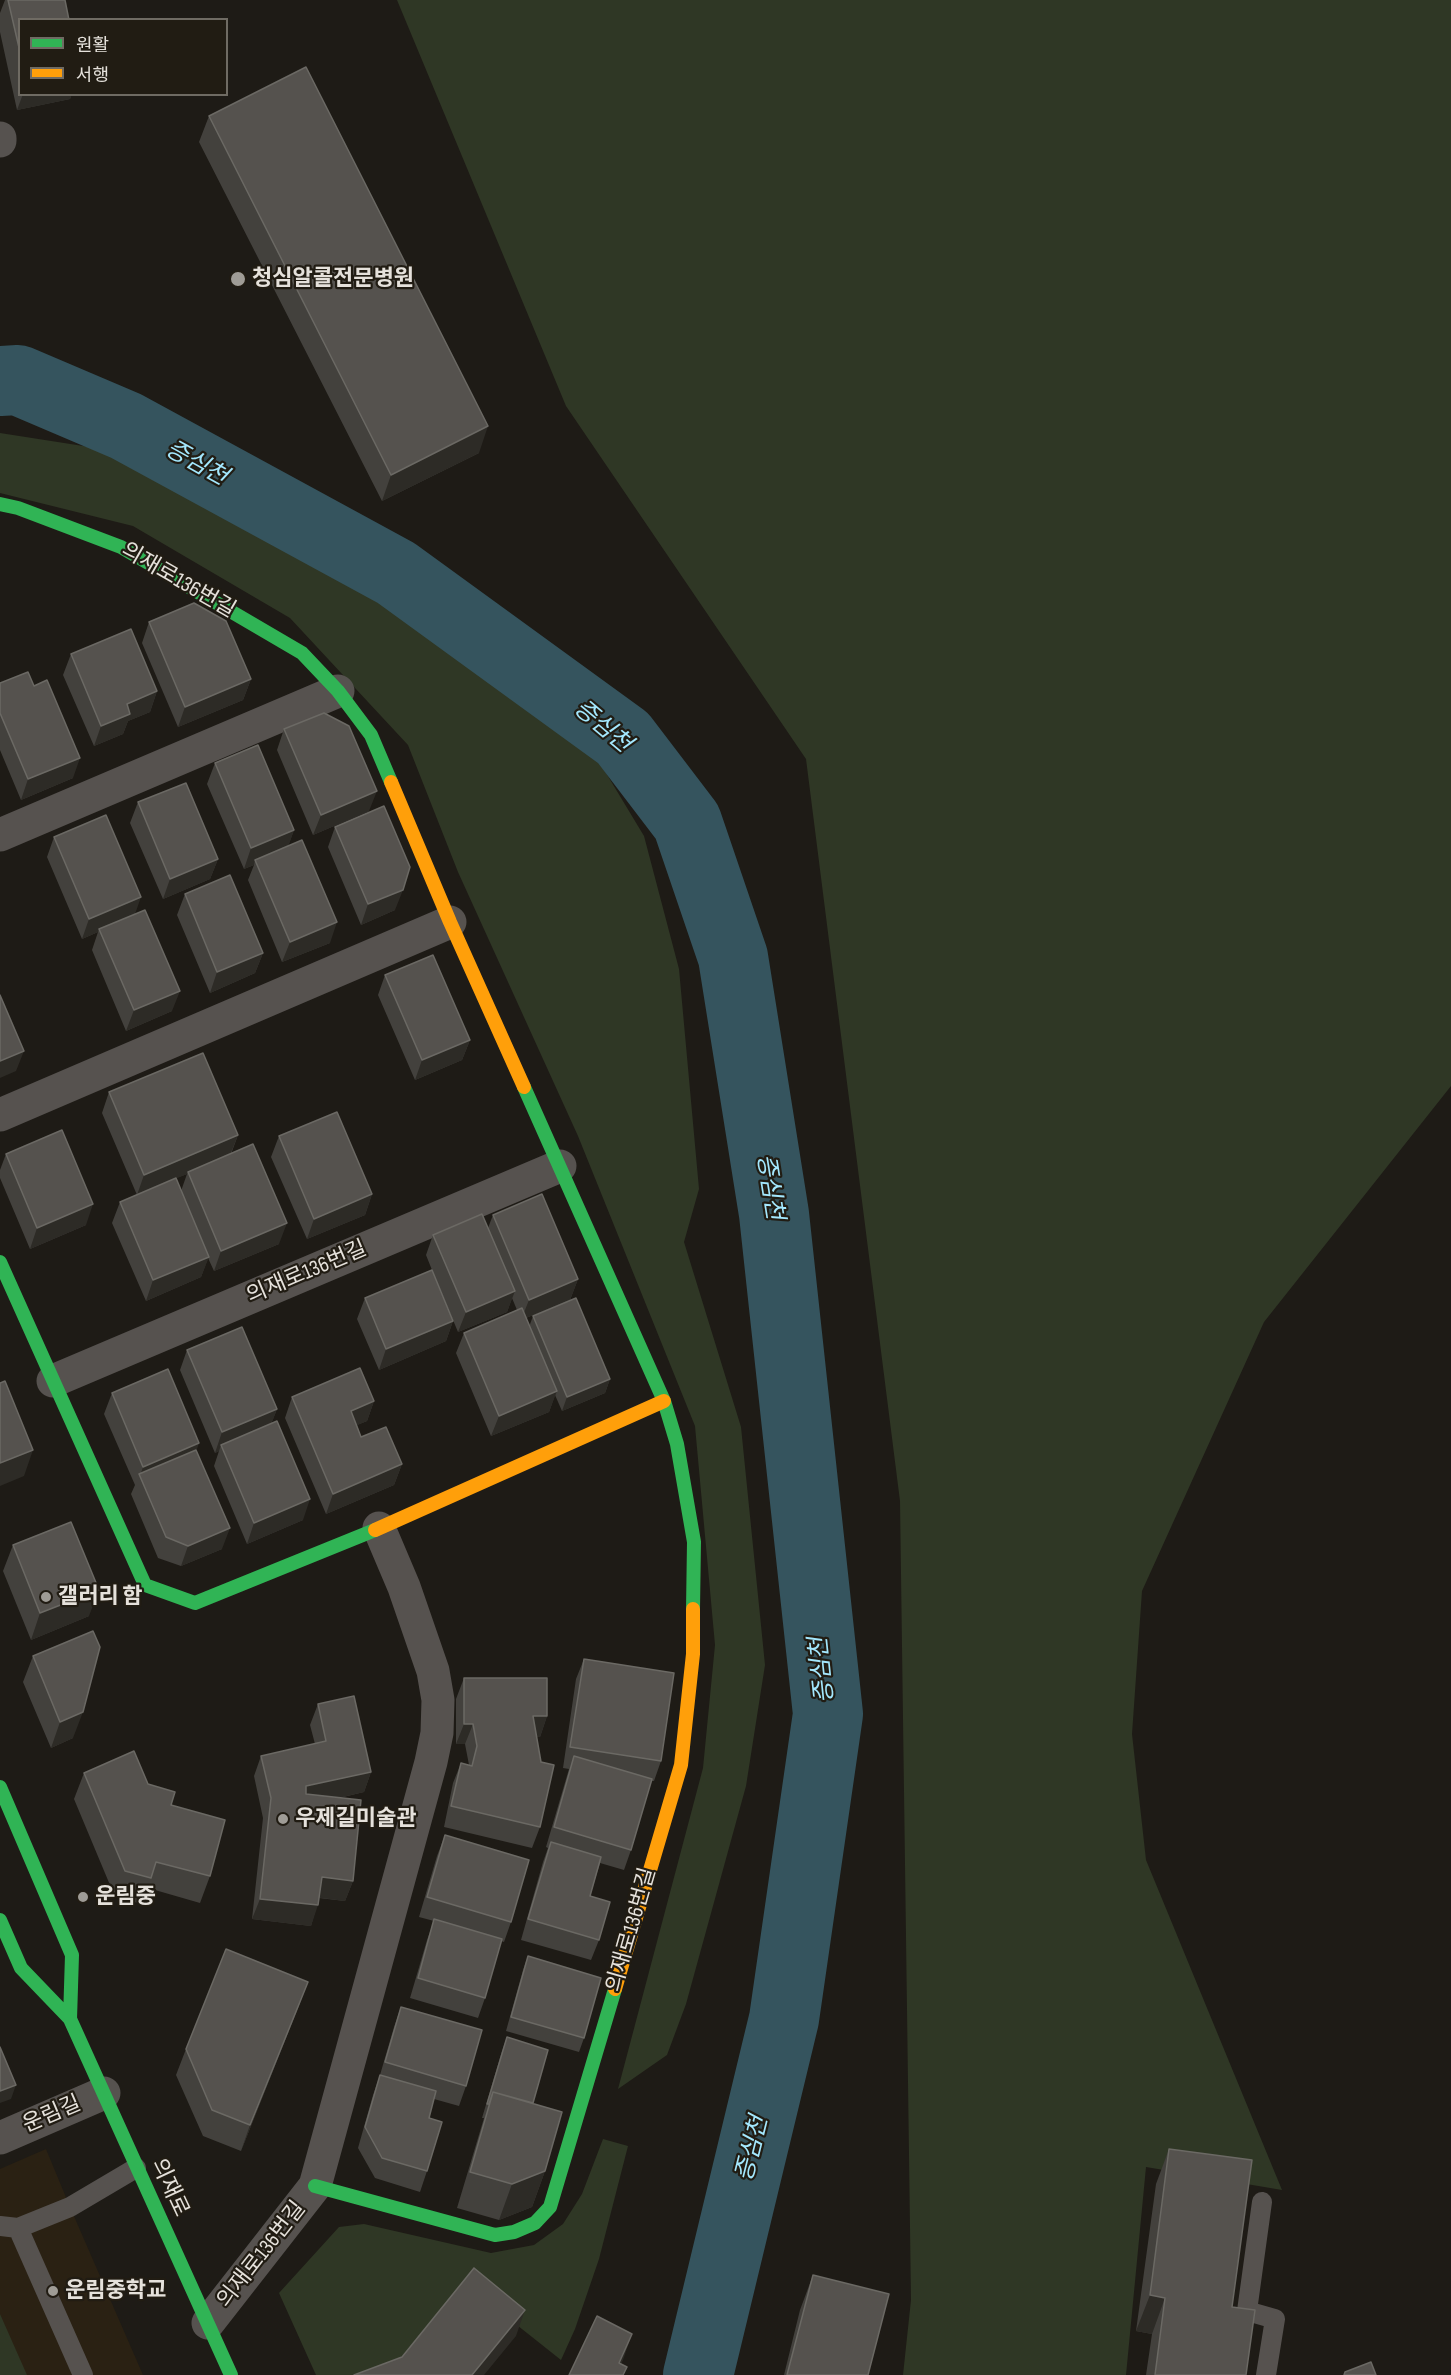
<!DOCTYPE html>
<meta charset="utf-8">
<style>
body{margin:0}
#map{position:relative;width:1451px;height:2375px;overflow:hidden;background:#1e1b16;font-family:"Sofia Sans Condensed","Noto Sans KR",sans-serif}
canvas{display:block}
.legend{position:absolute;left:18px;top:18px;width:210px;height:78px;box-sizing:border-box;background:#211c13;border:2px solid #6f6b63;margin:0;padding:8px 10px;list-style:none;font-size:18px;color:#e5e1db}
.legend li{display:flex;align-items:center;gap:12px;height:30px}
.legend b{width:30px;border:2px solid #6f6b63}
</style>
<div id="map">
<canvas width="1451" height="2375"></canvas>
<ul class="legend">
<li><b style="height:8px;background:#30b455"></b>원활</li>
<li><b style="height:8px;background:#ff9f0a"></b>서행</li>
</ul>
</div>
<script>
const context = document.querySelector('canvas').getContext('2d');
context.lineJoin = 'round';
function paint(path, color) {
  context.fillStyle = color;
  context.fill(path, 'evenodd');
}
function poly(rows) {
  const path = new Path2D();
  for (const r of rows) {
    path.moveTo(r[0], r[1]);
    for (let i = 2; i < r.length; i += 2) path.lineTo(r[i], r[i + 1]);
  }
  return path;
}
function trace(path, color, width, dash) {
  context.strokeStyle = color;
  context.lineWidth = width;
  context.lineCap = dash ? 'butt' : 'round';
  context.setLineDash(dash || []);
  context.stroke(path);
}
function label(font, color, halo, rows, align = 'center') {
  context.font = font + ' "Sofia Sans Condensed","Noto Sans KR",sans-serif';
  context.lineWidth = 4.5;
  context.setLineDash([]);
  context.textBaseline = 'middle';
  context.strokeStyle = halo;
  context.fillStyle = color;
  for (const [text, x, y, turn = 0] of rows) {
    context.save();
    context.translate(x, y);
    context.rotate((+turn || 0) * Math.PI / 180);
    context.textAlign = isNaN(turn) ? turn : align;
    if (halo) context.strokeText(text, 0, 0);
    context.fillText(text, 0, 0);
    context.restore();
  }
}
paint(poly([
 [46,2149,70,2207,143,2375,0,2375,0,2169]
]), '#2a2113');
paint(poly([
 [397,0,1451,0,1451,1086,1264,1322,1142,1591,1132,1734,1146,1860,1282,2190,1146,2167,1126,2375,903,2375,911,2300,900,1501,806,759,566,406],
 [0,433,160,458,387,594,600,763,644,836,679,969,699,1189,684,1242,741,1427,765,1665,746,1786,686,2004,667,2055,618,2089,703,1768,715,1645,695,1426,578,1136,458,872,408,745,290,618,133,526,0,493],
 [603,2139,628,2146,599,2259,575,2329,561,2360,464,2283,386,2375,316,2375,279,2293,339,2227,364,2224,491,2253,534,2245,563,2224,582,2194],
 [0,2314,27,2375,0,2375]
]), '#2f3725');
trace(poly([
 [0,352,18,380]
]), '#35545e', 12);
trace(poly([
 [0,381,18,380,126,426,396,573,623,738,687,822,733,957,774,1214,828,1714,784,2019,698,2375]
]), '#35545e', 70);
trace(poly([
 [1262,2202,1247,2311,1275,2319,1266,2375],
 [0,2226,18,2228],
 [83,2375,18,2228,70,2207,136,2168]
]), '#56524f', 20);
trace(poly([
 [0,138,0,141],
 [0,835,338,691],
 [0,1115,450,922],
 [53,1381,560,1166],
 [0,2138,104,2093],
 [208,2323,315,2186,431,1762,437,1733,438,1700,433,1671,404,1587,379,1528]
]), '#56524f', 33);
trace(poly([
 [0,504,18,508,121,547,302,653,338,691,371,735,391,782],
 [524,1087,664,1401,677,1444,694,1542,693,1609],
 [0,1262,145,1585,195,1603,375,1530],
 [0,1787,72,1955,70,2019],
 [0,1920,21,1968,70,2019,231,2375],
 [315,2186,495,2235,514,2232,535,2223,550,2207,615,1989]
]), '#30b455', 14);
trace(poly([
 [391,782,450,922,524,1087],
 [375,1530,664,1401],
 [615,1989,681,1765,693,1654,693,1609]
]), '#ff9f0a', 14);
paint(poly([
 [5,0,65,0,20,20,20,94,72,94,70,99,17,110,0,32,0,13],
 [209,116,479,453,382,501,199,142],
 [149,622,251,679,243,700,178,727,142,643],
 [71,654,157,691,150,712,128,721,123,734,94,746,63,675],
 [0,683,34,686,73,778,21,800,0,750],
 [284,729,369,811,313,835,277,750],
 [215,763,294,830,288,846,330,943,282,962,248,880,254,865,244,869,207,784],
 [138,802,218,859,210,879,163,899,130,823],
 [335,827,395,910,361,925,328,847],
 [54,837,135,914,172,1011,126,1031,92,950,98,932,82,939,47,857],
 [185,894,263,953,255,973,210,993,177,915],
 [385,975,470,1040,462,1060,415,1080,378,995],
 [109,1092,238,1135,231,1154,279,1244,214,1271,208,1258,201,1277,146,1301,112,1223,120,1202,137,1195,102,1113],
 [187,1174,181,1191,176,1178],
 [279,1136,372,1194,365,1215,307,1239,271,1157],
 [6,1154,86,1225,30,1249,0,1178,0,1170],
 [493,1215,578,1279,570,1300,526,1318,529,1327,533,1316,610,1379,605,1393,562,1411,555,1395,549,1412,491,1436,456,1353,464,1333,517,1310,512,1298,507,1312,458,1332,435,1277,453,1321,446,1341,379,1370,357,1319,365,1298,432,1270,426,1255,433,1235,488,1228],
 [187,1350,277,1409,271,1424,303,1520,247,1544,214,1466,219,1451,215,1453,180,1370],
 [112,1393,196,1451,222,1549,181,1566,158,1558,131,1494,135,1485,104,1414],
 [292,1397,374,1401,367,1421,357,1425,361,1437,402,1464,394,1485,326,1514,285,1418],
 [13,1545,89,1616,31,1640,3,1571],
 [33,1656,73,1738,51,1748,23,1682],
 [584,1659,661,1761,654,1781,651,1781,631,1850,624,1870,600,1863,590,1896,599,1940,591,1960,521,1940,543,1862,548,1848,546,1847,569,1769,563,1768,576,1679],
 [464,1678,547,1716,540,1737,537,1737,540,1827,532,1848,444,1827,453,1783,461,1763,469,1765,465,1744,456,1744,456,1699],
 [318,1704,371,1772,364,1792,339,1798,353,1881,345,1901,319,1898,311,1926,252,1919,263,1818,254,1776,261,1756,315,1744,310,1725],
 [84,1773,148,1784,171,1805,210,1876,200,1903,148,1888,142,1904,115,1897,74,1799],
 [445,1835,511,1922,504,1942,501,1941,485,1998,478,2018,410,1998,427,1940,434,1921,419,1917,437,1856],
 [528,1956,584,2038,579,2052,506,2031,523,1970],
 [308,1982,298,2008,241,2151,203,2136,176,2075,186,2049],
 [401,2007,466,2086,459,2106,434,2099,429,2118,427,2171,420,2192,375,2178,358,2148,373,2095,380,2075,394,2027],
 [507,2037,533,2103,545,2171,532,2207,499,2220,457,2208,484,2118,482,2118,502,2051],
 [1169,2149,1232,2307,1246,2375,1146,2375,1152,2334,1136,2331,1156,2184],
 [813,2275,868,2375,784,2375,800,2310]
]), '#43413d');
paint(poly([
 [23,94,72,94,70,99,17,110],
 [488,426,479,453,382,501,391,475],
 [251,679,243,700,178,727,185,707],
 [157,691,150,712,128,721,123,734,94,746,101,726,127,704],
 [80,758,73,778,21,800,28,779],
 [377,791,369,811,313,835,321,815],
 [294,830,287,850,255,860,254,865,244,869,251,848],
 [218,859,210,879,163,899,170,879],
 [403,890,395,910,361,925,368,904],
 [141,897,134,917,99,929,98,932,82,939,89,919],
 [337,922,330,943,282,962,290,942],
 [263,953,255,973,210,993,217,972],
 [180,991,172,1011,126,1031,134,1010],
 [470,1040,462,1060,415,1080,422,1060],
 [24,1051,16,1071,0,1078,0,1061],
 [238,1135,230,1155,188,1172,187,1174,137,1195,144,1175],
 [372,1194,365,1215,307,1239,314,1219],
 [93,1204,86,1225,30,1249,37,1228],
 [287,1223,279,1244,214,1271,221,1251],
 [209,1257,201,1277,146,1301,153,1280],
 [578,1279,570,1300,521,1320,529,1300],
 [515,1291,507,1312,458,1332,466,1312],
 [453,1321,446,1341,379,1370,386,1349],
 [610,1379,605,1393,562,1411,567,1397],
 [557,1391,549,1412,491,1436,499,1416],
 [374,1401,367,1421,343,1431,351,1411],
 [277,1409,269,1430,221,1445,219,1451,215,1453,222,1432],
 [199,1443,192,1464,140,1476,143,1467],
 [33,1450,24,1476,0,1486,0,1463],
 [402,1464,394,1485,326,1514,333,1494],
 [310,1499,303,1520,247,1544,254,1523],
 [230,1528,222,1549,181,1566,188,1546],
 [99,1590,89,1616,31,1640,40,1613],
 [83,1712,73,1738,51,1748,60,1722],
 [533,1716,547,1716,540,1737,526,1737],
 [464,1724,473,1724,465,1744,456,1744],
 [371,1772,364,1792,299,1807,306,1786],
 [322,1877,353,1881,345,1901,314,1897],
 [260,1899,318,1905,311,1926,252,1919],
 [308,1982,298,2008,241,2151,250,2125],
 [16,2085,11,2099,0,2103,0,2091],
 [545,2171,532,2207,499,2220,512,2184],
 [1150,2295,1165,2298,1152,2334,1136,2331],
 [525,2310,516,2336,484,2375,472,2375],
 [632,2334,623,2360,616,2375,619,2363]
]), '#2d2b26');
const building = poly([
 [8,0,65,0,69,20,20,20,20,52,8,0],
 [306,67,488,426,391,475,209,116,306,67],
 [194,603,226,621,251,679,185,707,149,622,194,603],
 [131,629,157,691,127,704,130,714,101,726,71,654,131,629],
 [28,672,34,686,47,680,80,758,28,779,0,713,0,683,28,672],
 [324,713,349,726,377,791,321,815,284,729,324,713],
 [258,745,294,830,251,848,215,763,258,745],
 [186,783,218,859,170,879,138,802,186,783],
 [384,806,410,867,403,890,368,904,335,827,384,806],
 [106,815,141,897,89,919,54,837,106,815],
 [302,840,337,922,290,942,255,860,302,840],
 [230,875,263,953,217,972,185,894,230,875],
 [145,910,180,991,134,1010,99,929,145,910],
 [433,955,470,1040,422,1060,385,975,433,955],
 [0,995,24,1051,0,1061,0,995],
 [203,1053,238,1135,144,1175,109,1092,203,1053],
 [337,1112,372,1194,314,1219,279,1136,337,1112],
 [62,1130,93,1204,37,1228,6,1154,62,1130],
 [253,1144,287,1223,221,1251,188,1172,253,1144],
 [176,1178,209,1257,153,1280,120,1202,176,1178],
 [542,1194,578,1279,529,1300,493,1215,542,1194],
 [482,1214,515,1291,466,1312,433,1235,482,1214],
 [432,1270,453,1321,386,1349,365,1298,432,1270],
 [576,1298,610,1379,567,1397,533,1316,576,1298],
 [522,1308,557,1391,499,1416,464,1333,522,1308],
 [242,1327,277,1409,222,1432,187,1350,242,1327],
 [360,1368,374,1401,351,1411,361,1437,386,1427,402,1464,333,1494,292,1397,360,1368],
 [168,1369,199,1443,143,1467,112,1393,168,1369],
 [5,1381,33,1450,0,1463,0,1383,5,1381],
 [277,1421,310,1499,254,1523,221,1445,277,1421],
 [196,1450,230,1528,188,1546,166,1537,139,1474,196,1450],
 [71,1522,99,1590,40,1613,13,1545,71,1522],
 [93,1631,100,1647,83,1712,60,1722,33,1656,93,1631],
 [584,1659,674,1673,661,1761,570,1747,584,1659],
 [464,1678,547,1678,547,1716,533,1716,541,1762,554,1765,540,1827,451,1806,461,1763,472,1766,477,1746,473,1724,464,1724,464,1678],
 [354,1696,371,1772,306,1786,306,1794,361,1800,353,1881,322,1877,318,1905,260,1899,271,1798,261,1756,326,1741,318,1704,354,1696],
 [134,1751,148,1784,175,1792,171,1805,225,1820,210,1876,156,1862,151,1878,125,1871,84,1773,134,1751],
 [574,1756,652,1779,631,1850,554,1827,574,1756],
 [445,1835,529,1860,511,1922,427,1897,445,1835],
 [551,1842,601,1857,590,1896,610,1902,599,1940,528,1919,551,1842],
 [434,1919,502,1939,485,1998,418,1978,434,1919],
 [226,1949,308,1982,250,2125,212,2110,186,2049,226,1949],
 [528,1956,601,1978,584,2038,511,2017,528,1956],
 [401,2007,482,2030,466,2086,385,2062,401,2007],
 [507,2037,548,2050,533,2103,493,2092,489,2104,487,2104,507,2037],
 [0,2047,16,2085,0,2091,0,2047],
 [380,2075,436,2091,429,2118,442,2122,427,2171,382,2158,365,2127,380,2075],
 [493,2092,562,2112,545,2171,512,2184,470,2172,493,2092],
 [1169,2149,1252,2160,1232,2307,1255,2310,1246,2375,1155,2375,1165,2298,1150,2295,1169,2149],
 [474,2268,525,2310,472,2375,354,2375,402,2357,474,2268],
 [813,2275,889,2294,868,2375,787,2375,813,2275],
 [597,2316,632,2334,619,2363,627,2367,623,2375,569,2375,597,2316],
 [1371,2362,1376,2375,1344,2375,1345,2372,1371,2362]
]);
paint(building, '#55524e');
trace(building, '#6b6964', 1.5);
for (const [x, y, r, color] of [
 [238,279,8,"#9f9c96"],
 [46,1597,6,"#9f9c96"],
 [283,1819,6,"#9f9c96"],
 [83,1897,6,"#9f9c96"],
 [53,2291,6,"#9f9c96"]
]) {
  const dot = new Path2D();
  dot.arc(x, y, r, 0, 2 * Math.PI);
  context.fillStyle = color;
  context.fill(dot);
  trace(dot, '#211c13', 2);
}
label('bold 22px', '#e5e1db', '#211c13', [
 ["청심알콜전문병원",252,279],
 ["갤러리 함",58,1597],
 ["우제길미술관",295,1819],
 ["운림중",95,1897],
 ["운림중학교",65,2291]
], 'left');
label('22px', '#e5e1db', '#211c13', [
 ["의재로136번길",178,581,30],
 ["의재로136번길",307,1273,-23],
 ["의재로136번길",632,1930,-74],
 ["운림길",52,2115,-23],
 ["의재로",169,2188,65],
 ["의재로136번길",262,2255,-52]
]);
label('italic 24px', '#a4e8fe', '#211c13', [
 ["증심천",196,464,29],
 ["증심천",602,727,40],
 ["증심천",769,1187,81],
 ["증심천",823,1670,-96],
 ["증심천",753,2149,-76]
]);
</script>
